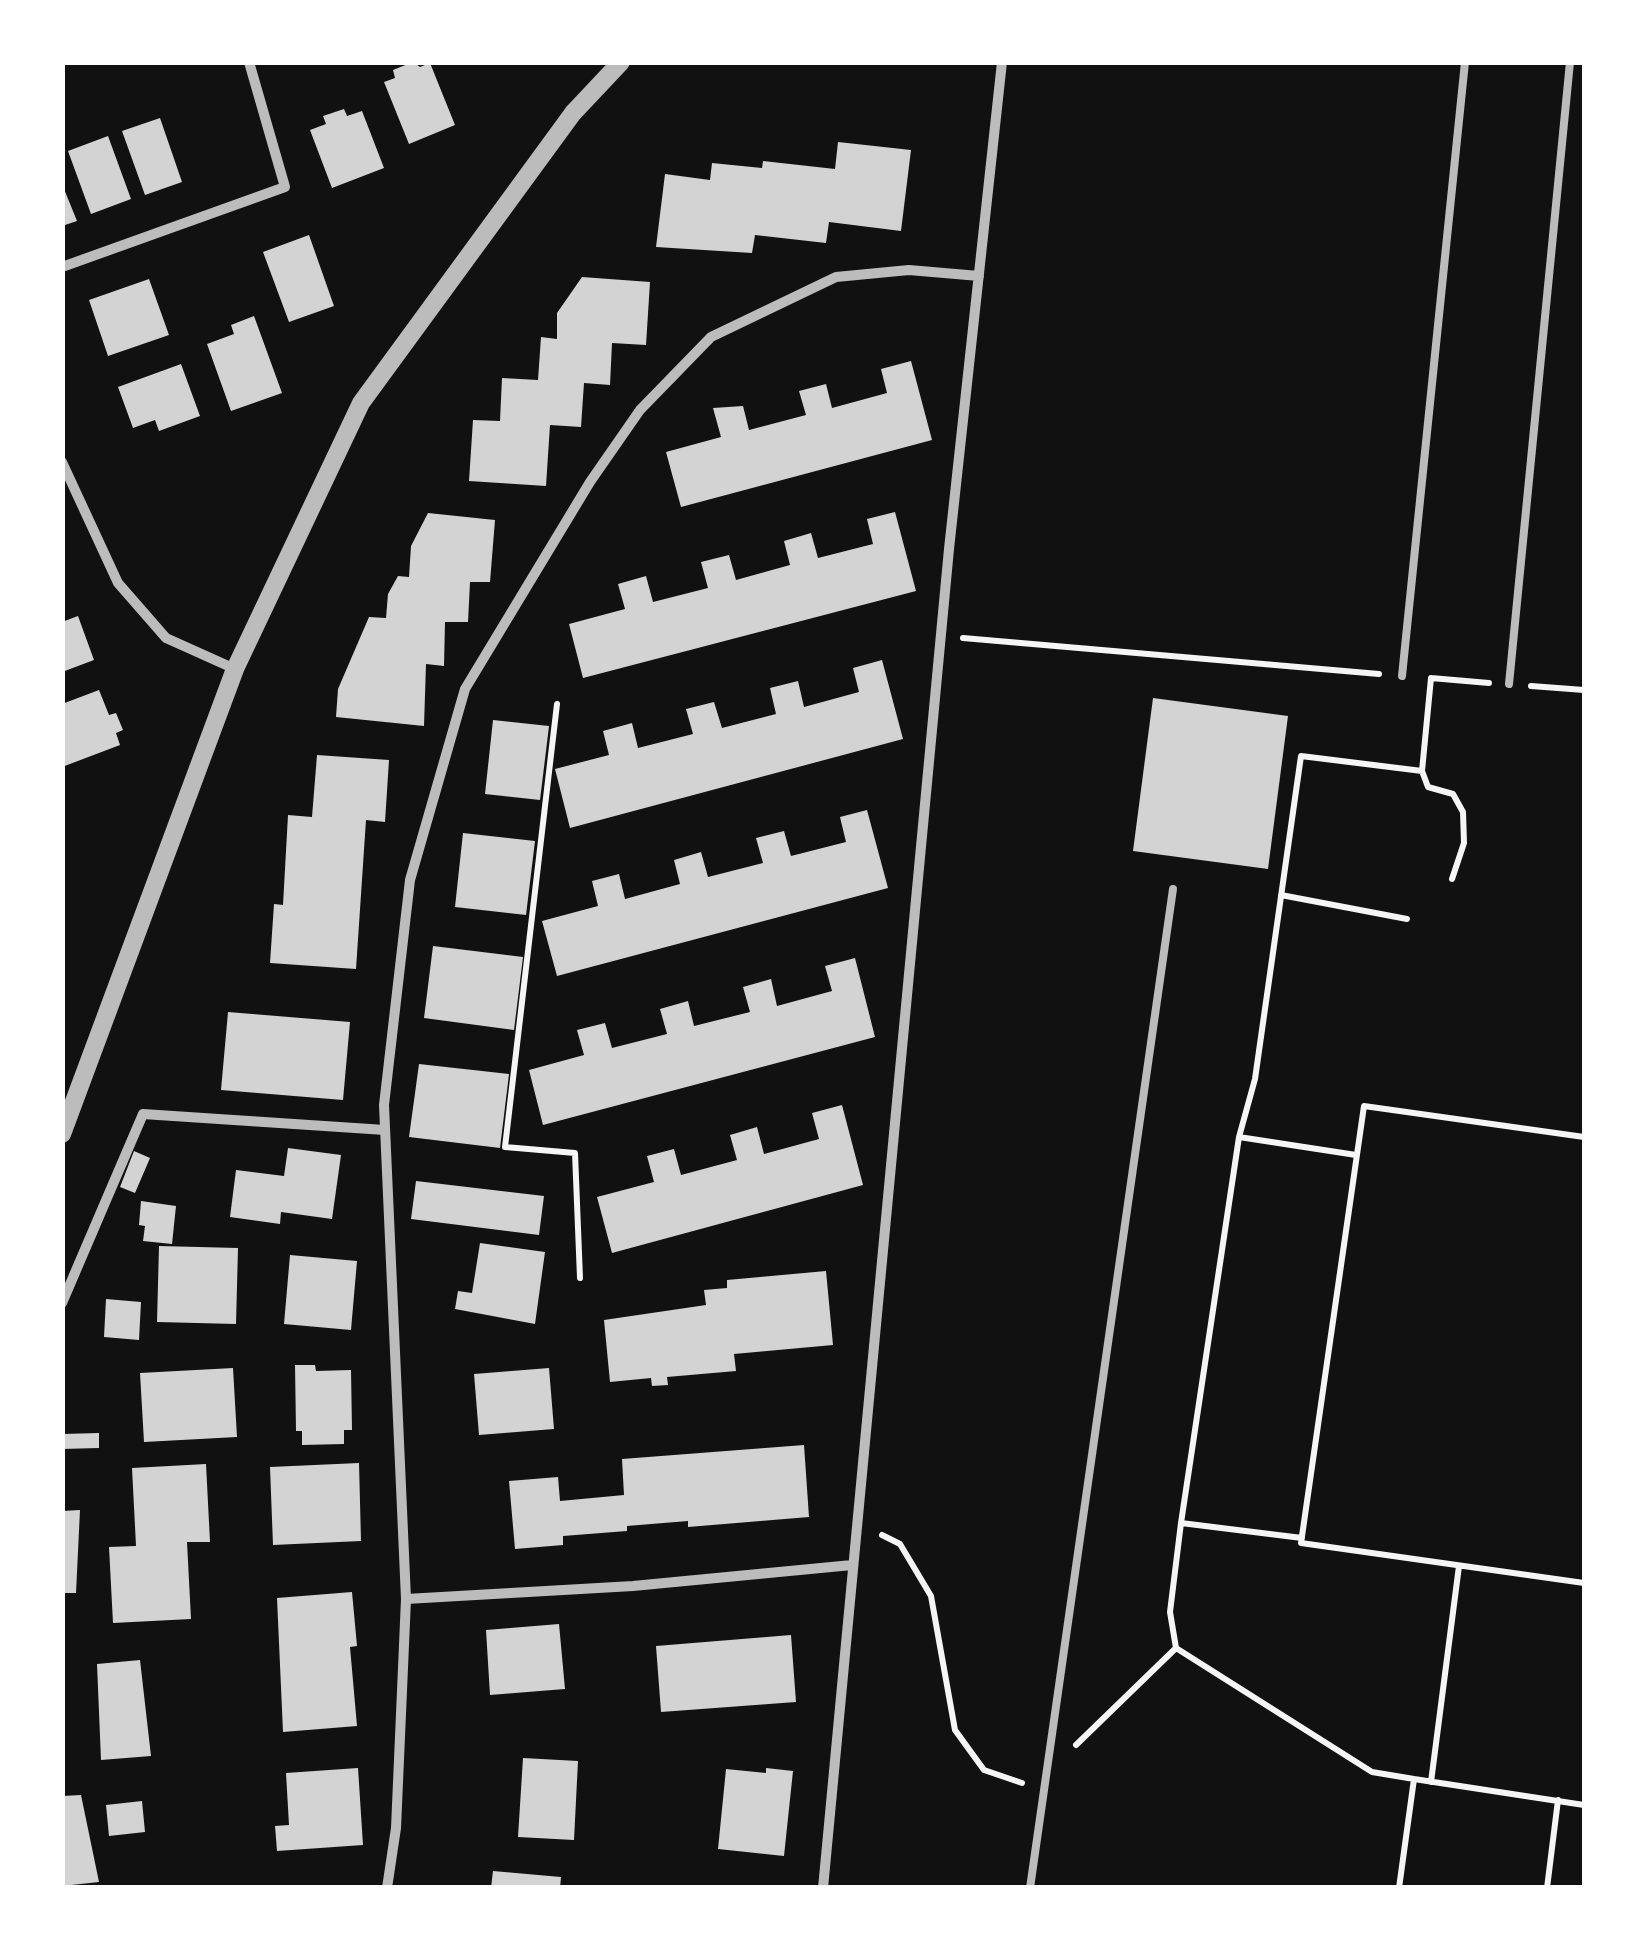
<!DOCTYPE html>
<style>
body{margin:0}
#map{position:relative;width:1647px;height:1950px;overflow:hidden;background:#111;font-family:"Archivo Narrow",sans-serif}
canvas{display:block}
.frame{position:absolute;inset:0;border:65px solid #fff;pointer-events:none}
</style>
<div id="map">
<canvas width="1647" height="1950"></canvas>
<div class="frame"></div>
</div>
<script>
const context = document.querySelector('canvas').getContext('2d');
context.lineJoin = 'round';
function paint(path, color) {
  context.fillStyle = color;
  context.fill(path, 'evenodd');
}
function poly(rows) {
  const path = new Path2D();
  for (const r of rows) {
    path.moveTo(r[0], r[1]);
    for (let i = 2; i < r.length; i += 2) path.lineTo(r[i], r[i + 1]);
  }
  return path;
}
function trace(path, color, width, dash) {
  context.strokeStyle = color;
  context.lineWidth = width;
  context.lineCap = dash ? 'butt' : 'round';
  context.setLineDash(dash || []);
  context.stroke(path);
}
paint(poly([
 [413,62,420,67,430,63,455,125,409,144,384,82,395,78,393,70],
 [344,109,347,116,362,111,384,168,332,188,310,130,326,124,323,116],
 [160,118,182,182,145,195,122,131],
 [108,136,131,199,91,214,68,151],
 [838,142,911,150,901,231,829,222,826,243,755,235,752,253,656,247,665,174,710,180,712,163,762,168,763,161,835,169],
 [62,184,77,221,62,226],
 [309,235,334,306,289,322,263,252],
 [582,277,650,282,646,345,612,343,610,385,584,383,581,427,550,425,546,486,469,481,473,420,500,421,502,378,538,380,541,337,557,339,557,313],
 [149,279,169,335,108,356,89,300],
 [254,316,282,393,231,411,207,344,234,334,231,325],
 [911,361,932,440,681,507,666,452,721,437,713,408,743,406,749,430,806,415,799,391,826,384,832,408,887,393,881,369],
 [181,364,200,416,159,431,155,420,133,428,118,387],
 [895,512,916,591,583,678,569,624,625,609,618,584,646,576,653,602,708,588,701,562,729,555,736,580,790,565,784,541,811,533,818,558,873,544,867,519],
 [428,513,495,520,490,582,470,582,468,622,445,622,444,666,426,664,424,726,336,717,338,689,369,617,386,618,388,594,398,576,409,577,411,546],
 [78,616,94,660,62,672,62,622],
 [882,660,903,739,570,828,555,769,609,755,603,731,632,723,638,748,693,734,686,709,714,702,722,728,776,714,770,688,798,681,804,707,859,692,853,668],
 [99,690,109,715,116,713,123,730,116,733,120,745,62,767,62,704],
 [1153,698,1288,716,1268,869,1133,851],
 [493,720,549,726,540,800,485,794],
 [317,755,389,760,385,822,366,820,356,969,270,963,274,904,283,905,288,815,312,817],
 [867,810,888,888,557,976,542,921,598,906,592,881,619,874,625,899,680,884,674,860,701,852,708,877,763,863,756,838,784,831,791,856,846,842,840,817],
 [463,833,535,841,526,915,455,907],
 [433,946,523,957,514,1030,424,1018],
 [855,958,875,1037,543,1125,529,1070,584,1055,577,1030,605,1023,612,1048,667,1034,660,1009,688,1001,694,1026,750,1012,743,987,771,979,777,1006,832,991,825,966],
 [228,1012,350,1022,343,1100,221,1090],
 [419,1064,509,1074,500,1148,409,1137],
 [842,1105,863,1185,612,1253,597,1197,654,1182,647,1156,674,1149,681,1175,737,1160,730,1135,757,1127,764,1154,819,1139,812,1113],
 [288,1148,341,1155,332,1219,281,1212,280,1224,230,1217,236,1170,284,1176],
 [134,1151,150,1158,135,1193,120,1187],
 [416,1181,544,1196,539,1235,411,1219],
 [141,1201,176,1206,172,1244,143,1241,145,1226,139,1225],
 [480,1243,545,1252,535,1324,455,1309,458,1291,472,1293],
 [159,1246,238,1248,236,1324,157,1322],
 [290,1255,357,1261,351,1330,284,1324],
 [826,1271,833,1345,734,1354,736,1371,667,1377,668,1385,652,1386,651,1378,610,1382,604,1320,706,1305,704,1290,727,1288,727,1280],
 [106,1299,141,1302,139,1340,104,1337],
 [295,1365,315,1365,316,1371,351,1370,352,1430,344,1430,344,1444,302,1445,302,1431,296,1431],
 [233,1368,237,1437,144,1442,140,1373],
 [549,1368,554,1429,479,1435,474,1374],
 [99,1433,99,1448,62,1449,62,1434],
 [804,1445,809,1517,688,1527,688,1521,627,1526,627,1531,563,1536,563,1545,515,1549,509,1481,558,1477,560,1501,624,1495,622,1459],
 [359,1463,361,1541,273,1545,270,1467],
 [206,1464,210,1542,187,1542,191,1619,113,1623,109,1547,136,1546,132,1468],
 [80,1510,76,1593,62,1593,62,1511],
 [352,1592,357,1646,350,1647,357,1726,283,1732,277,1598],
 [559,1624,565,1689,490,1695,486,1630],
 [791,1635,796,1702,661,1712,656,1646],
 [140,1660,151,1756,101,1760,97,1664],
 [523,1758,578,1761,574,1840,518,1837],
 [358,1768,363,1845,277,1851,275,1826,289,1825,286,1773],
 [766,1768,793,1771,784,1856,718,1849,726,1769,766,1773],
 [81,1795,99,1882,62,1886,62,1796],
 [142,1801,145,1832,109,1836,106,1805],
 [493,1871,561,1877,560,1888,491,1888]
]), '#d3d3d3');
trace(poly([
 [963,638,1379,674],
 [1431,678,1489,683],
 [1531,686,1584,690],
 [557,704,505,1147,575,1153,580,1278],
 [1422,771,1428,787,1453,794,1463,812,1464,843,1452,879],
 [1281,895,1407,919],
 [1239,1137,1356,1155],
 [1584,1137,1364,1106,1301,1543,1584,1583],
 [1181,1523,1302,1538],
 [882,1535,900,1544,931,1596,955,1730,984,1770,1022,1783],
 [1176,1648,1170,1612,1181,1523,1239,1137,1255,1079,1301,756,1422,771,1431,678],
 [1076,1745,1176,1648,1372,1772,1414,1779,1399,1888],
 [1414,1779,1584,1805],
 [1431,1782,1459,1566],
 [1547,1888,1558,1800]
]), '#f5f5f5', 6);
trace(poly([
 [1402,676,1465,62],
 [1509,684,1570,62],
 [1030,1888,1173,889]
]), '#bcbcbc', 8);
trace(poly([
 [62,267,285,187,249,62],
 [62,462,118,583,166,638,235,669],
 [62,1303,143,1114,385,1130],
 [406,1599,633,1586,852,1565],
 [387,1888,396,1828,406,1599,384,1105,410,880,465,689,590,482,640,410,711,337,836,277,909,270,979,276],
 [823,1888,949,549,1002,62]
]), '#bcbcbc', 10);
trace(poly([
 [62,1134,235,669,361,403,573,113,621,62]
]), '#bcbcbc', 18);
</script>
